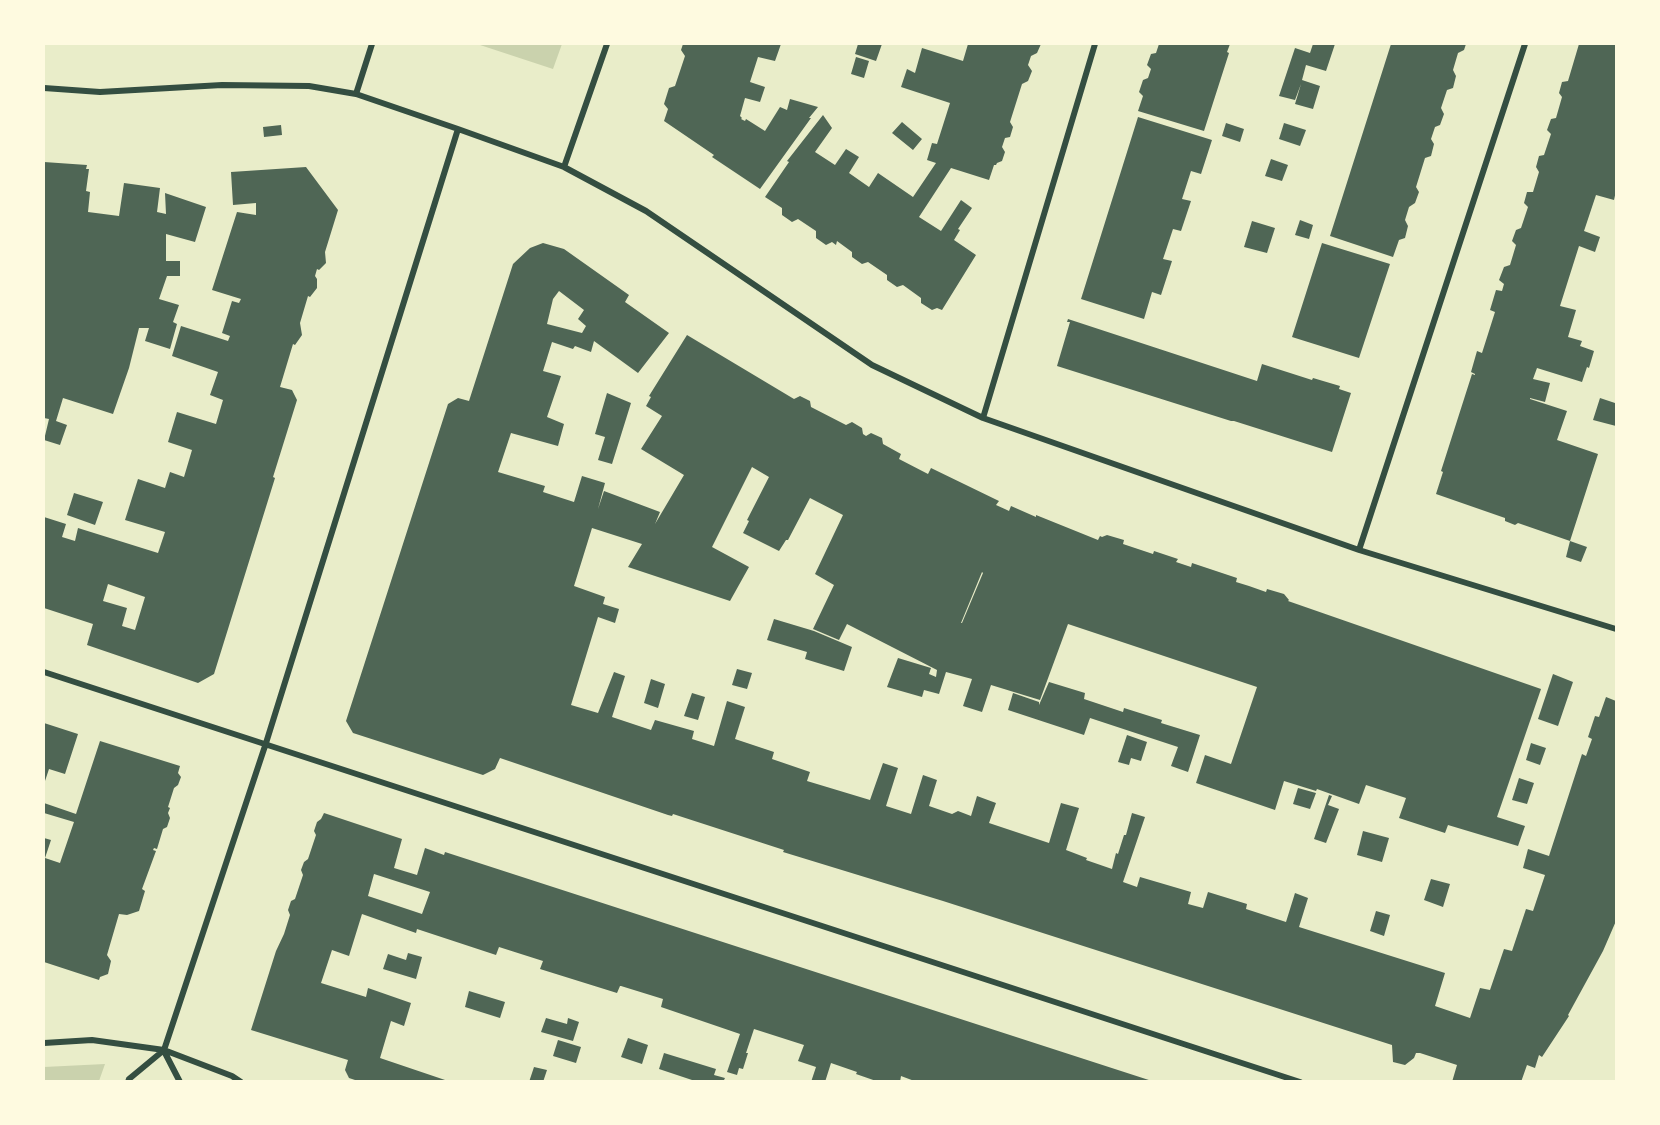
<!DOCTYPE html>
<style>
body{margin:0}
#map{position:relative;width:1660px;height:1125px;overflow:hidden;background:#e9edc9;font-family:"Alegreya Sans",sans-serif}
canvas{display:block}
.frame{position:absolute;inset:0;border:45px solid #fefae0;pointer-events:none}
</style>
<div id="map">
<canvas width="1660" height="1125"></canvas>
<div class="frame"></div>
</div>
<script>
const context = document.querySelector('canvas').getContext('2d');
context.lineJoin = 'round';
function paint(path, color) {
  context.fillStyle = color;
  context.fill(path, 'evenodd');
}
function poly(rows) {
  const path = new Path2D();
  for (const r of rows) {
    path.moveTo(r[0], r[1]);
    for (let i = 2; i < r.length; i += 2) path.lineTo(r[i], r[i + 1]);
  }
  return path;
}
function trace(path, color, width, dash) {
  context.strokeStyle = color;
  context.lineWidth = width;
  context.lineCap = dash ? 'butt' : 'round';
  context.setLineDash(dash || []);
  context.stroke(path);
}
paint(poly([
 [477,44,562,44,553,69],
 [105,1064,99,1081,44,1081,44,1067]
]), '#cad2ad');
paint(poly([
 [683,44,781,44,775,61,758,57,750,82,765,87,760,102,745,98,740,116,742,118,741,119,745,121,746,119,765,131,780,107,787,110,790,99,818,107,809,118,811,118,760,189,712,157,714,155,664,121,668,109,664,104,669,88,675,86,685,56,681,50],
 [858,44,882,44,876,61,855,54],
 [968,44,1041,44,1037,53,1031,56,1028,65,1032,71,1028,81,1022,84,1010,122,1013,127,1010,137,1005,138,1002,147,1005,152,1002,161,997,163,996,165,994,165,989,180,951,168,919,217,941,231,961,200,972,208,958,229,960,230,954,240,976,255,942,310,937,308,932,310,921,303,921,298,903,285,897,287,887,280,887,275,868,262,862,264,852,257,852,252,837,241,836,245,832,242,826,245,816,238,816,231,798,219,792,222,782,215,782,208,765,197,789,162,787,161,823,115,832,128,815,152,835,165,846,149,859,157,849,173,869,187,878,173,913,197,936,163,927,160,932,143,937,144,950,103,901,87,907,69,915,73,922,48,963,61],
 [1159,44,1230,44,1227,52,1229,53,1204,131,1138,111,1143,96,1139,92,1143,80,1148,78,1151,69,1147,65,1151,54,1156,53],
 [1313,44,1335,44,1326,71,1306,65,1302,80,1320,86,1313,109,1295,104,1301,84,1295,100,1279,96,1295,48,1310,53],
 [1391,44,1466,44,1464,50,1458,53,1453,70,1456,76,1453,88,1447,90,1441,108,1444,114,1440,125,1435,127,1431,139,1434,144,1431,156,1425,158,1416,187,1419,192,1415,203,1409,207,1405,220,1408,226,1405,238,1399,240,1393,257,1330,236],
 [1579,44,1616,44,1616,191,1614,200,1596,195,1584,231,1600,237,1595,252,1579,246,1560,306,1576,310,1568,337,1582,341,1580,346,1594,351,1589,368,1587,367,1582,382,1537,368,1533,379,1550,383,1545,402,1530,398,1530,399,1567,411,1557,440,1598,454,1570,541,1518,523,1515,525,1505,521,1505,518,1436,494,1443,472,1441,471,1472,374,1475,375,1475,374,1471,372,1477,351,1482,353,1495,312,1490,310,1496,290,1502,291,1504,284,1499,280,1504,267,1510,265,1516,245,1512,241,1516,230,1521,228,1528,207,1524,203,1527,192,1533,192,1539,172,1536,167,1539,156,1544,155,1551,134,1547,130,1551,119,1556,118,1562,97,1559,93,1562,82,1568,81],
 [856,57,869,61,864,78,851,74],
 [1138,117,1212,140,1201,174,1191,171,1182,199,1191,201,1181,231,1173,229,1163,259,1172,261,1161,295,1152,292,1144,319,1081,299],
 [902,122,922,139,913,150,892,133],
 [1226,123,1244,129,1240,142,1222,136],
 [1284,123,1306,130,1300,146,1279,139],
 [281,125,282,135,264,137,263,127],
 [1271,159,1288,165,1282,181,1265,176],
 [44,162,87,165,86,169,89,169,86,191,90,192,88,212,119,216,124,183,160,188,157,212,166,214,165,193,206,207,195,242,166,234,166,261,180,261,180,276,167,276,159,299,179,305,173,322,177,324,170,349,145,341,149,328,139,328,129,368,113,414,63,398,56,421,67,425,60,445,44,440,49,419,44,418],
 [306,167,338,210,325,252,326,263,319,270,317,269,315,276,317,279,317,288,310,297,308,296,300,323,302,335,295,345,293,344,280,387,292,390,297,400,273,477,275,478,214,674,198,683,87,645,93,624,44,608,44,517,66,524,62,537,75,541,78,528,158,553,165,532,125,520,138,479,165,488,170,472,184,477,192,450,168,442,177,412,216,424,223,400,210,395,218,372,172,356,181,326,228,341,230,336,222,333,232,301,239,303,241,299,212,290,237,212,256,215,256,203,233,205,231,172],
 [108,584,145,597,135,630,122,626,127,608,103,601],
 [1300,220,1313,225,1309,239,1295,235],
 [1252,221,1275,228,1267,253,1244,247],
 [543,243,564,249,629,295,625,302,669,333,638,373,594,341,591,352,575,346,573,349,552,342,543,371,561,376,547,417,564,424,558,446,511,433,498,472,545,486,543,492,574,502,582,476,605,483,598,509,604,491,660,512,655,524,684,475,641,449,662,416,646,406,651,397,649,396,687,335,794,399,800,396,810,401,811,407,846,425,852,422,862,428,863,434,866,436,871,433,882,438,883,444,901,454,899,459,928,474,931,468,999,501,996,505,1007,510,1009,511,1011,506,1036,517,1036,515,1098,540,1100,536,1102,537,1107,535,1124,540,1123,544,1153,554,1154,551,1178,559,1176,562,1191,567,1192,563,1237,578,1236,582,1249,586,1266,592,1267,589,1284,594,1289,600,1288,601,1541,689,1497,817,1525,826,1518,846,1448,825,1445,833,1399,818,1406,798,1366,785,1359,804,1317,789,1316,791,1284,781,1275,810,1196,783,1205,755,1231,764,1257,687,1068,624,1040,700,991,685,982,712,963,706,972,679,946,672,939,694,924,690,922,697,887,687,898,658,931,668,929,674,936,677,937,670,847,624,839,640,813,629,834,585,815,574,843,515,810,498,788,540,786,540,779,551,743,533,749,521,747,520,769,477,752,467,712,547,749,567,730,601,628,567,642,544,592,528,574,586,605,597,603,604,619,609,615,623,598,617,571,705,598,713,614,672,625,676,612,717,651,730,655,720,694,731,692,739,714,746,727,701,745,707,735,739,774,752,772,759,810,772,807,781,870,800,883,763,898,768,886,806,911,814,923,775,937,780,929,806,952,814,958,811,971,816,977,796,996,803,989,823,1049,843,1061,803,1079,808,1066,850,1087,858,1086,860,1112,869,1116,853,1118,854,1124,835,1126,835,1132,813,1145,817,1123,882,1137,887,1140,877,1191,892,1188,904,1203,908,1208,892,1247,904,1246,909,1286,922,1295,893,1308,898,1299,927,1445,973,1435,1006,1470,1018,1480,988,1490,990,1504,949,1512,951,1526,909,1533,911,1545,875,1523,868,1528,849,1549,856,1582,754,1586,756,1592,739,1588,737,1595,716,1599,717,1606,697,1616,701,1616,921,1603,951,1568,1015,1569,1016,1542,1057,1539,1055,1535,1068,1527,1065,1521,1082,1452,1082,1457,1065,1420,1053,1416,1053,1414,1058,1405,1065,1393,1062,1392,1045,943,901,783,852,784,850,673,814,672,816,668,815,500,758,495,769,483,775,353,733,346,721,448,404,458,398,469,401,513,264,530,248],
 [559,291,584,310,578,319,586,326,582,333,547,324,553,299],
 [982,572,983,573,962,623,961,623],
 [1322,243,1390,264,1359,358,1292,337],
 [1068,319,1257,381,1262,364,1312,380,1313,378,1340,386,1339,389,1351,393,1332,452,1234,421,1231,421,1057,366,1070,322,1067,322],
 [607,393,631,403,612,464,598,460,605,437,595,434],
 [1600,398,1615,403,1616,400,1616,426,1593,420],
 [74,493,103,502,95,525,67,515],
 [1570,541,1587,547,1581,562,1566,557],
 [774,619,814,631,852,647,844,671,805,659,807,652,767,640],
 [737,669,752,673,747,689,732,685],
 [1553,674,1573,682,1558,726,1538,719],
 [651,679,665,684,658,708,644,703],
 [1049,682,1085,693,1084,699,1123,712,1124,708,1162,720,1161,723,1200,735,1188,772,1171,766,1178,747,1090,718,1084,735,1008,710,1013,693,1039,702,1039,705],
 [692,693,705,697,698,720,684,716],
 [44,723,78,734,65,774,49,769,44,784],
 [1127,735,1147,742,1141,761,1131,758,1129,765,1118,762],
 [100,741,180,766,178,773,181,777,178,785,174,788,168,807,170,808,168,813,170,818,167,827,163,829,157,849,154,848,153,850,156,851,142,889,145,891,139,911,127,915,119,914,107,955,111,961,108,974,100,977,99,980,44,962,44,838,51,840,45,858,60,863,74,822,44,813,44,803,76,814],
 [1531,743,1546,748,1540,765,1526,760],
 [1519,778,1534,783,1527,804,1512,800],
 [1298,788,1316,793,1310,809,1293,804],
 [1329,795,1332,796,1328,805,1339,809,1326,843,1314,839],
 [324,813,402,839,394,868,417,875,425,848,444,855,445,852,1155,1082,917,1082,901,1076,900,1082,879,1082,856,1074,857,1072,831,1063,825,1082,811,1082,816,1067,798,1061,804,1045,754,1029,746,1053,748,1053,743,1069,739,1068,737,1075,727,1072,740,1034,661,1007,663,999,621,986,620,986,617,993,540,969,543,961,499,947,496,955,417,929,416,933,362,914,349,956,332,950,321,983,366,997,368,988,411,1003,404,1026,391,1021,380,1058,448,1081,361,1082,349,1078,345,1070,348,1060,251,1030,276,951,284,934,290,915,288,910,291,901,295,899,303,875,301,870,304,862,308,859,316,835,314,831,317,822,321,819],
 [374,874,430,892,422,914,368,896],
 [1363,831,1389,838,1382,862,1357,855],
 [1431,879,1450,884,1443,907,1424,900],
 [1376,911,1390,915,1384,936,1370,931],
 [408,953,422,957,416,979,383,969,388,954,406,960],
 [469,991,505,1002,500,1018,465,1007],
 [546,1018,567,1024,568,1018,579,1022,573,1041,541,1032],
 [628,1038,648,1045,642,1064,621,1057],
 [558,1040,581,1047,576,1063,553,1056],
 [664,1053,716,1069,714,1075,725,1078,723,1082,698,1082,659,1069],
 [534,1067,547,1070,543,1082,529,1082]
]), '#4f6655');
trace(poly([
 [44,88,100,92,222,85,309,86,356,94,458,129,564,167,646,211,872,365,983,418,1359,550,1616,629],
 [356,94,372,44],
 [564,167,607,44],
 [983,418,1095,44],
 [1359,550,1525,44],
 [44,672,1300,1082],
 [44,1043,92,1040,164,1050,232,1076,241,1082],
 [164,1051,180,1082],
 [128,1082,129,1079,164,1050,266,743,458,129]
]), '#344e41', 6);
</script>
